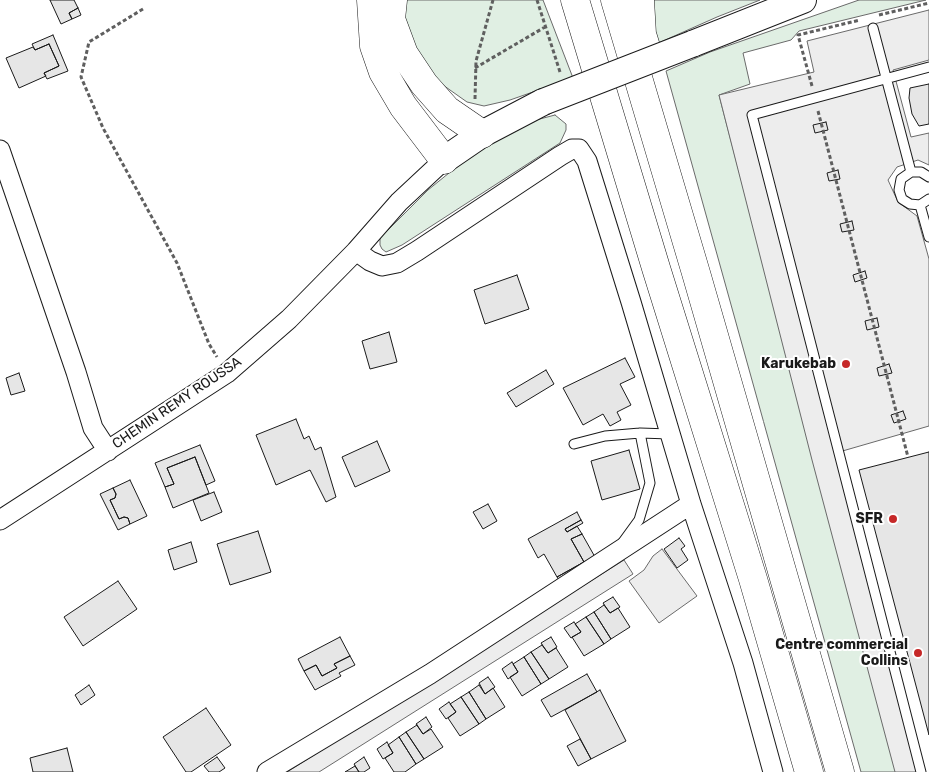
<!DOCTYPE html>
<style>
body{margin:0}
canvas{display:block;background:#fff}
</style>
<canvas width="929" height="772"></canvas>
<script>
const context = document.querySelector('canvas').getContext('2d');
context.lineJoin = 'round';
function paint(path, color) {
  context.fillStyle = color;
  context.fill(path, 'evenodd');
}
function poly(rows) {
  const path = new Path2D();
  for (const r of rows) {
    path.moveTo(r[0], r[1]);
    for (let i = 2; i < r.length; i += 2) path.lineTo(r[i], r[i + 1]);
  }
  return path;
}
function trace(path, color, width, dash) {
  context.strokeStyle = color;
  context.lineWidth = width;
  context.lineCap = dash ? 'butt' : 'round';
  context.setLineDash(dash || []);
  context.stroke(path);
}
function label(font, color, halo, rows, align = 'center') {
  context.font = font + ' Rubik,sans-serif';
  context.lineWidth = 4;
  context.setLineDash([]);
  context.textBaseline = 'middle';
  context.strokeStyle = halo;
  context.fillStyle = color;
  for (const [text, x, y, turn = 0] of rows) {
    context.save();
    context.translate(x, y);
    context.rotate((+turn || 0) * Math.PI / 180);
    context.textAlign = isNaN(turn) ? turn : align;
    if (halo) context.strokeText(text, 0, 0);
    context.fillText(text, 0, 0);
    context.restore();
  }
}
const green = poly([
 [404,0,543,0,573,78,510,100,484,106,467,102,433,78,410,39,404,18,404,0],
 [651,0,760,0,717,17,654,45,651,0],
 [859,0,926,0,799,31,791,40,743,53,750,84,719,95,896,772,861,772,666,71,710,52,859,0],
 [555,115,566,124,566,130,560,143,402,245,386,252,382,249,380,245,380,238,428,190,486,143,517,125,555,115]
]);
paint(green, '#e0efe3');
trace(green, '#6a6a6a', 1);
const parking = poly([
 [929,10,929,60,893,70,911,137,929,133,929,165,918,160,897,167,888,180,898,202,917,216,929,259,929,426,839,452,921,772,895,772,812,460,719,95,814,72,807,41,929,10],
 [662,549,697,596,659,623,629,581,644,570,653,556,662,549],
 [624,560,633,574,319,772,287,772,624,560]
]);
paint(parking, '#ededed');
trace(parking, '#6a6a6a', 1);
const building = poly([
 [50,0,74,0,78,8,69,13,72,19,61,24,50,0],
 [78,8,81,15,72,19,69,13,78,8],
 [53,35,68,71,47,79,44,73,59,66,49,44,35,50,32,44,53,35],
 [49,44,59,66,44,73,46,76,19,88,6,58,33,47,35,50,49,44],
 [929,84,929,124,919,126,912,114,909,98,910,88,929,84],
 [826,122,828,130,815,133,813,125,826,122],
 [838,170,840,179,829,181,827,173,838,170],
 [852,221,854,230,842,232,840,224,852,221],
 [865,271,867,278,855,282,853,275,865,271],
 [517,275,529,309,485,324,474,290,517,275],
 [877,318,879,327,867,330,865,321,877,318],
 [389,332,397,362,370,369,362,341,389,332],
 [625,358,635,377,620,384,631,405,617,412,621,420,610,426,603,414,583,425,563,388,625,358],
 [889,364,892,373,879,376,877,368,889,364],
 [546,370,554,384,516,407,507,393,546,370],
 [19,373,25,391,11,395,6,378,19,373],
 [903,411,906,419,894,423,891,415,903,411],
 [296,419,304,439,309,436,315,450,321,447,336,497,326,502,310,470,276,485,256,435,296,419],
 [377,441,390,471,355,487,342,457,377,441],
 [200,445,215,481,206,485,195,457,167,468,174,484,165,487,155,463,200,445],
 [629,450,640,489,602,500,591,461,629,450],
 [929,452,929,735,859,470,929,452],
 [195,457,209,493,173,508,165,487,174,484,167,468,195,457],
 [130,480,147,516,130,524,128,518,124,517,119,519,110,500,115,498,116,494,113,488,130,480],
 [113,488,116,494,115,498,110,500,119,519,124,517,128,518,130,524,118,530,100,494,113,488],
 [214,492,222,512,201,521,193,500,214,492],
 [488,504,497,521,483,529,473,512,488,504],
 [577,512,581,520,565,529,567,532,577,526,582,534,571,539,584,562,557,577,544,554,538,558,528,539,577,512],
 [581,520,583,523,567,532,565,529,581,520],
 [258,531,271,572,230,585,217,544,258,531],
 [582,534,595,557,584,562,571,539,582,534],
 [679,538,685,546,681,549,688,560,677,568,664,549,679,538],
 [191,542,197,562,174,570,168,550,191,542],
 [584,562,585,565,559,580,557,577,584,562],
 [118,581,137,609,83,646,64,617,118,581],
 [613,597,620,607,610,613,603,603,613,597],
 [604,605,610,613,618,608,630,627,611,639,594,612,604,605],
 [594,612,611,639,604,644,586,617,594,612],
 [586,617,604,644,584,656,572,637,581,632,575,624,586,617],
 [574,622,581,632,571,638,564,628,574,622],
 [340,637,350,656,334,664,337,668,322,676,316,665,304,671,298,659,340,637],
 [551,637,557,647,548,653,541,643,551,637],
 [542,645,548,653,556,648,568,667,549,679,531,652,542,645],
 [531,652,549,679,541,684,524,657,531,652],
 [350,656,355,665,339,673,341,676,315,690,304,671,316,665,322,676,337,668,334,664,350,656],
 [524,657,541,684,522,696,510,677,518,672,513,664,524,657],
 [512,662,518,672,508,679,502,669,512,662],
 [587,674,597,692,551,717,541,700,587,674],
 [488,677,495,687,485,694,479,683,488,677],
 [89,685,95,695,81,705,75,695,89,685],
 [479,685,485,694,493,688,505,707,486,719,469,692,479,685],
 [600,690,626,741,591,759,565,710,600,690],
 [469,692,486,719,479,724,461,697,469,692],
 [461,697,479,724,460,736,448,718,456,712,450,704,461,697],
 [449,702,456,712,446,719,439,709,449,702],
 [206,708,231,745,191,772,186,772,163,737,206,708],
 [426,717,432,727,423,734,416,724,426,717],
 [417,725,423,734,431,729,443,747,424,759,406,732,417,725],
 [406,732,424,759,416,764,399,737,406,732],
 [399,737,416,764,405,772,394,772,385,758,393,753,388,745,399,737],
 [580,739,591,759,578,766,567,746,580,739],
 [387,742,393,753,383,759,377,749,387,742],
 [67,748,73,772,33,772,30,758,67,748],
 [217,757,225,768,219,772,209,772,204,766,217,757],
 [364,757,370,768,364,772,359,772,354,764,364,757],
 [355,766,359,772,345,772,355,766]
]);
paint(building, '#e6e6e6');
trace(building, '#1a1a1a', 1);
const lane = poly([
 [873,28,911,172],
 [929,177,921,172,911,172,901,179,899,190,902,199,910,204,920,205,929,199],
 [920,205,929,237],
 [574,444,605,436,640,433,670,434],
 [623,542,639,520,650,483,640,433],
 [921,772,752,115,929,67]
]);
const street = poly([
 [0,150,76,372,93,428,108,451],
 [356,251,370,261,382,266,397,263,417,251,560,156,572,149,579,149,587,161,631,302,691,504,743,663,773,772],
 [0,520,227,373,289,319,356,251,399,202,444,160],
 [267,772,430,674,691,504]
]);
const secondary = poly([
 [692,44,803,0],
 [444,160,482,134,543,102]
]);
const highway = poly([
 [371,0,374,46,383,72,403,106,444,160],
 [393,0,391,19,404,54,424,84,447,110,482,134],
 [575,0,656,268,753,579,809,772],
 [615,0,696,273,840,772],
 [640,0,642,34,649,57]
]);
trace(lane, '#1a1a1a', 11);
trace(street, '#1a1a1a', 21);
trace(secondary, '#1a1a1a', 28);
trace(highway, '#1a1a1a', 29);
trace(poly([
 [537,0,560,72],
 [143,9,89,42,81,77,103,128,177,263,209,344,217,357],
 [879,15,929,3],
 [475,68,545,27],
 [812,86,798,35,860,20],
 [475,99,476,61,493,0],
 [818,111,908,457]
]), '#5f5f5f', 3, [4, 2.5]);
trace(lane, '#fff', 9);
trace(street, '#fff', 19);
trace(secondary, '#fff', 26);
trace(highway, '#fff', 28);
const secondaryBridge = poly([
 [543,102,692,44]
]);
trace(secondaryBridge, '#1a1a1a', 28, []);
trace(secondaryBridge, '#fff', 26);
for (const [x, y, r, color] of [
 [846,364,5,"#c62828"],
 [893,519,5,"#c62828"],
 [918,653,5,"#c62828"]
]) {
  const dot = new Path2D();
  dot.arc(x, y, r, 0, 2 * Math.PI);
  context.fillStyle = color;
  context.fill(dot);
  trace(dot, '#fff', 2);
}
label('bold 14px', '#1a1a1a', '#fff', [
 ["Karukebab",836,364],
 ["SFR",883,519],
 ["Centre commercial",908,645],
 ["Collins",908,661]
], 'right');
label('14px', '#1a1a1a', '#fff', [
 ["CHEMIN REMY ROUSSA",177,403,-34]
]);
</script>
